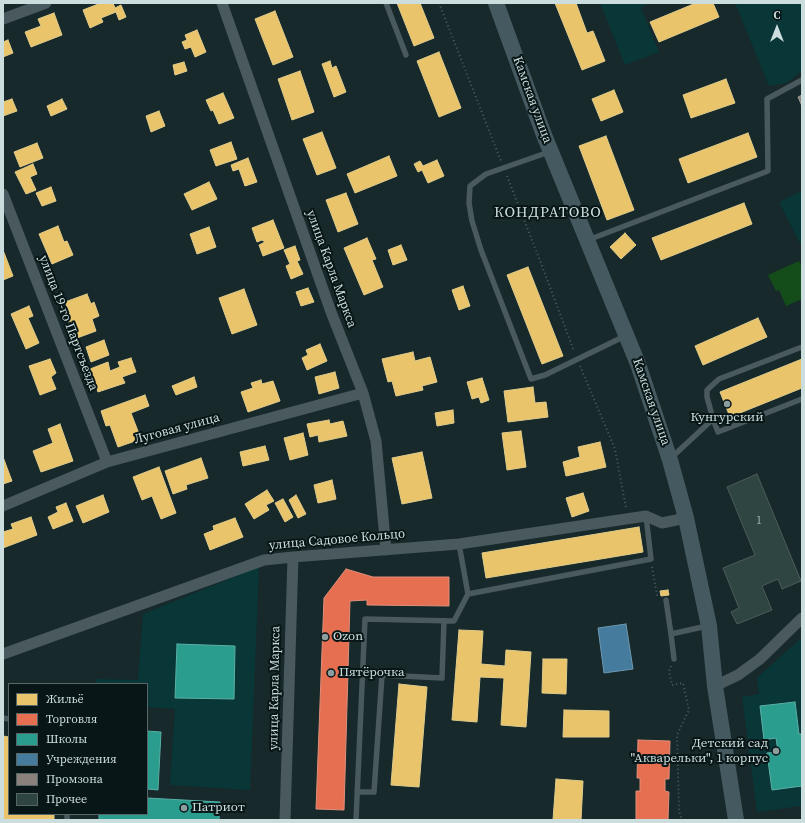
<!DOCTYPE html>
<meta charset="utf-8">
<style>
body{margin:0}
#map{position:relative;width:805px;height:823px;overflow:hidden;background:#17292a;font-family:"Source Serif 4",serif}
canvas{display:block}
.frame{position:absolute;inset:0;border:4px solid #cbdddd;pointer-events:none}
.legend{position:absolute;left:8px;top:683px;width:140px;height:132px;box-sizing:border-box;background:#091617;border:1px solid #576666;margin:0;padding:5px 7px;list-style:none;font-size:12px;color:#cbdddd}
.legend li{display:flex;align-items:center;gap:8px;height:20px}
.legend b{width:20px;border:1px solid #576666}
.north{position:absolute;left:757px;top:8px;width:40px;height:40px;-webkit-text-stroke:3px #091617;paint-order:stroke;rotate:0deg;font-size:11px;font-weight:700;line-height:16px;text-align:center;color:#cbdddd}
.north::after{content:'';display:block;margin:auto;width:14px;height:18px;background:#cbdddd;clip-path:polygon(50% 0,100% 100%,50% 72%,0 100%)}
</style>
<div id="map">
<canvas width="805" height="823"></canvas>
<div class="frame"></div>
<ul class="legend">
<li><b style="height:11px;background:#e9c46a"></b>Жильё</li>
<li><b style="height:11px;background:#e76f51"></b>Торговля</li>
<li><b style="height:11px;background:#2a9d8f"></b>Школы</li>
<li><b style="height:11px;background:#457b9d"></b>Учреждения</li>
<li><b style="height:11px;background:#8a817c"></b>Промзона</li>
<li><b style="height:11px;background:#2f4541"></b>Прочее</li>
</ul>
<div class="north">С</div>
</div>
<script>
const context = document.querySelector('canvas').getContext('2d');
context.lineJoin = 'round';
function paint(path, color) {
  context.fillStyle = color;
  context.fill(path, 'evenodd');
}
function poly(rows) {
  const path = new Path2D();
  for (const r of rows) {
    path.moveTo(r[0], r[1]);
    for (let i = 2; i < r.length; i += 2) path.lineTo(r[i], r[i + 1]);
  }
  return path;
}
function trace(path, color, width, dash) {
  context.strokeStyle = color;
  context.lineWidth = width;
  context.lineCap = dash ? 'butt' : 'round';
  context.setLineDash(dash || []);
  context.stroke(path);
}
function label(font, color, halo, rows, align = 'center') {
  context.font = font + ' "Source Serif 4",serif';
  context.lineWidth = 4;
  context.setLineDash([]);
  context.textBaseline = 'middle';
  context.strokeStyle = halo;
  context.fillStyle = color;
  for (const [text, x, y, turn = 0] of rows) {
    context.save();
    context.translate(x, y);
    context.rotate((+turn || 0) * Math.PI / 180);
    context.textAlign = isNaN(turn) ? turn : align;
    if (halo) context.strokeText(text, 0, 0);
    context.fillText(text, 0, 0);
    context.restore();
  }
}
paint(poly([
 [600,3,649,3,641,8,659,52,625,65],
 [735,3,802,3,802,71,786,83,769,86],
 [802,191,802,247,779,202],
 [259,567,250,790,170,785,175,709,147,707,147,684,96,684,96,679,138,680,143,614],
 [802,637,802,811,801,806,757,812,742,697,759,694,757,678]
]), '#093637');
paint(poly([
 [799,261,802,267,802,299,786,306,779,290,776,291,768,275]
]), '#144d1a');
const homes = poly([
 [101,3,113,3,115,8,121,5,126,17,119,20,116,12,101,18,103,22,90,28,83,10,101,3],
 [397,3,420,3,434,38,414,46,397,3],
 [555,3,576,3,587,33,593,31,605,61,582,70,555,3],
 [696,3,713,3,719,17,659,42,650,22,696,3],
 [275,11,293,57,273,65,255,19,275,11],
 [54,13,62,35,31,47,25,32,41,26,38,19,54,13],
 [197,30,206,52,195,57,191,47,185,49,182,42,187,40,185,35,197,30],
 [8,40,13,53,3,57,3,42,8,40],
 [439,52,461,108,439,117,417,61,439,52],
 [330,61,332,68,336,66,346,92,334,97,322,64,330,61],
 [184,62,187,71,175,75,173,65,184,62],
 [300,71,314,112,292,120,278,79,300,71],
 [726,79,735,103,691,118,683,95,726,79],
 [614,90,623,112,601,121,592,99,614,90],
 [223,93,234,118,219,124,213,110,211,111,206,100,223,93],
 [12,99,17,111,3,116,3,102,12,99],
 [62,99,67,109,51,116,47,106,62,99],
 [159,111,165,126,151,132,146,116,159,111],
 [322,132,336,168,317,175,303,139,322,132],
 [748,133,757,157,688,183,679,159,748,133],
 [606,136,634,210,607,220,579,146,606,136],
 [231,142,237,159,216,166,210,150,231,142],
 [37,143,43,158,20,167,14,152,37,143],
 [389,156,397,176,355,193,347,174,389,156],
 [248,158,257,182,245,186,239,169,233,171,231,165,248,158],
 [437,160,444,176,428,183,422,170,418,172,414,164,420,161,423,166,437,160],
 [33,164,37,174,30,177,36,190,26,194,15,172,33,164],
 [209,182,217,199,192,210,184,194,209,182],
 [51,187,56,201,42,206,36,193,51,187],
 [346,193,358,224,338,232,326,200,346,193],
 [744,203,752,224,661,260,652,238,744,203],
 [273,220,284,248,263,256,259,245,265,242,262,240,257,242,252,228,273,220],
 [58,226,64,242,67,241,73,255,52,264,39,234,58,226],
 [209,227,216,247,197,254,190,234,209,227],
 [625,233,636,245,621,259,610,247,625,233],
 [367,238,376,259,372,260,383,287,364,295,344,248,367,238],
 [401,245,407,260,393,265,388,250,401,245],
 [295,246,300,260,297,261,303,274,291,279,286,266,290,264,284,250,295,246],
 [3,250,13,276,3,280,3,250],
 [528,267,563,356,542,364,507,275,528,267],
 [463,286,470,306,459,310,452,290,463,286],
 [308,288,314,302,301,306,296,292,308,288],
 [244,289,257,325,232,334,219,298,244,289],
 [87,294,91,304,94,302,99,316,92,319,96,331,77,338,71,321,68,322,66,317,70,313,65,302,87,294],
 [29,306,33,316,28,318,39,343,26,349,11,314,29,306],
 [758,318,767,337,703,365,695,346,758,318],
 [104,340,109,355,91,362,86,347,104,340],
 [320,344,327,361,307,370,302,358,308,355,306,350,320,344],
 [413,352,415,361,430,357,437,382,422,386,423,390,396,396,392,381,388,382,382,359,413,352],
 [131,358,136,372,122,377,125,383,98,392,90,369,108,362,110,371,120,367,118,362,131,358],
 [50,359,56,373,51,377,56,389,40,395,29,366,50,359],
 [802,359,802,388,730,417,720,392,802,359],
 [335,372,339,388,319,394,315,377,335,372],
 [194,377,197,387,176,395,172,386,194,377],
 [482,378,489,400,481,403,479,397,472,399,467,382,482,378],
 [261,380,262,384,273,381,280,401,248,412,241,392,253,388,251,383,261,380],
 [533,387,535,403,546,402,548,417,508,422,504,391,533,387],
 [145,395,149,406,131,413,141,439,118,447,110,425,106,426,101,411,145,395],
 [453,410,454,423,437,426,435,413,453,410],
 [329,420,330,424,343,421,347,436,319,442,318,435,310,437,307,424,329,420],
 [60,424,73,461,41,472,33,451,53,443,48,429,60,424],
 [521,431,526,467,507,470,502,433,521,431],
 [303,433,308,455,290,460,284,438,303,433],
 [600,442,606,467,566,476,563,462,580,457,578,447,600,442],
 [265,446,269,460,243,466,240,452,265,446],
 [422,452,432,498,402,504,392,458,422,452],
 [3,457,12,481,3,484,3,457],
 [201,458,208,478,186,485,187,489,173,494,165,471,201,458],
 [159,467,176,513,161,519,152,496,142,500,133,477,159,467],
 [332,480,336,499,318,503,314,485,332,480],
 [267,490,274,501,266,505,269,510,254,519,245,504,267,490],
 [583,493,589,511,572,517,566,498,583,493],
 [103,495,109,512,83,523,76,506,103,495],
 [296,495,306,514,298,518,289,500,296,495],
 [283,499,293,517,285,522,275,503,283,499],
 [66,503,73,521,53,529,48,517,58,512,56,507,66,503],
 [31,517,37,535,3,548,3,532,13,529,11,524,31,517],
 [235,518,243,537,210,550,204,534,214,530,213,526,235,518],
 [639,527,643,552,486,578,482,553,639,527],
 [668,590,669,595,661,596,660,591,668,590],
 [459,630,483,631,481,664,505,666,506,650,531,652,526,727,501,725,504,678,480,677,477,722,452,720,459,630],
 [543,659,567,659,566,694,542,693,543,659],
 [399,684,427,687,419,787,391,785,399,684],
 [564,710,609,711,609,737,563,737,564,710],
 [3,736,9,737,9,814,54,814,54,820,3,820,3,736],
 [556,779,583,781,581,820,553,820,556,779]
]);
paint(homes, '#e9c46a');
trace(homes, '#e0cc8c', 1);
const shops = poly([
 [346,569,373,577,449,577,449,606,367,605,367,600,350,601,344,810,316,809,324,598,346,569],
 [638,740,670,741,669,779,665,779,665,791,669,792,668,820,636,820,636,791,640,791,640,778,637,778,638,740]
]);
paint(shops, '#e76f51');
trace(shops, '#df907b', 1);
const schools = poly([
 [177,644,235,646,234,699,175,698,177,644],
 [795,702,799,734,802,734,802,786,772,790,767,753,778,752,776,738,764,740,760,706,795,702],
 [147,731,161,732,158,790,147,789,147,731],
 [147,798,220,802,219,820,99,820,99,814,147,814,147,798]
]);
paint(schools, '#2a9d8f');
trace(schools, '#5ab0a6', 1);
const public = poly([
 [626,624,633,669,604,673,598,628,626,624]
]);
paint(public, '#457b9d');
trace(public, '#6d98b0', 1);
const industry = poly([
 [802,95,802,106,798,97,802,95]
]);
paint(industry, '#8a817c');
trace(industry, '#9e9d99', 1);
const building = poly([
 [757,474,801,581,782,589,778,579,762,586,772,610,737,624,731,612,739,608,723,568,755,555,727,487,757,474]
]);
paint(building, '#2f4541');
trace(building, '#4d5c5a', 1);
trace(poly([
 [439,3,501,161],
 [507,176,539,258,574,351],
 [580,366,615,449,626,508],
 [652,567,657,595,659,597],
 [671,666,669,671,672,685,683,683,689,710,677,735,679,811,682,820]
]), '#4e5d61', 2, [1, 3]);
trace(poly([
 [386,3,406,55],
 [549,152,486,174,470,186,469,203,472,221,481,250,531,379,545,375,625,336],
 [588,240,768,171,767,99,802,80],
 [713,419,707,397,707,390,719,379,802,347],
 [671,458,713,419,718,432,802,399],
 [459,544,468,594,651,559,646,516],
 [666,600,671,634],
 [674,659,671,634,707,626],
 [3,718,9,719],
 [357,792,374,792,382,675,442,678,444,621],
 [67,820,67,814],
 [356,820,365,619,454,621,468,594]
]), '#49595e', 5.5);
trace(poly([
 [222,3,331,312,363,393,376,441,386,550],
 [3,19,46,3],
 [3,194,107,462],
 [3,506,107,462,363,393],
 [3,654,264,560,293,557,459,544,646,516,662,523,686,518],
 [715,686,738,675,760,659,802,618],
 [285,820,293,557]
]), '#49595e', 11);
trace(poly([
 [496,3,544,135,638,364,670,460,686,518,709,626,715,686,736,820]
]), '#455960', 16);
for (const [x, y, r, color] of [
 [727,404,4,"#8c9e9e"],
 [325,637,4,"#8c9e9e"],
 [331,673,4,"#8c9e9e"],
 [776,751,4,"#8c9e9e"],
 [184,808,4,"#8c9e9e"]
]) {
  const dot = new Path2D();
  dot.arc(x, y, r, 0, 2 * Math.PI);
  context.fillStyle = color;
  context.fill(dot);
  trace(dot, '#091617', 1.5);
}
label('11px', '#a4b7b6', null, [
 ["1",759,521]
]);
label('13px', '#cbdddd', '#091617', [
 ["Камская улица",532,100,70],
 ["улица Карла Маркса",331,269,70],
 ["улица 19-го Партсъезда",68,323,69],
 ["Камская улица",651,402,71],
 ["Луговая улица",177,429,-15],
 ["улица Садовое Кольцо",337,540,-5],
 ["улица Карла Маркса",275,688,-89]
]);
label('13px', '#cbdddd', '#091617', [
 ["Кунгурский",727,418,"center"],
 ["Ozon",333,637],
 ["Пятёрочка",339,673],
 ["Детский сад",768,744,"right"],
 ["\"Акварельки\", 1 корпус",768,759,"right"],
 ["Патриот",192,808]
], 'left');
context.letterSpacing = '1px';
label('15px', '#cbdddd', '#091617', [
 ["КОНДРАТОВО",548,213]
]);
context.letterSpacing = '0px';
</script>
